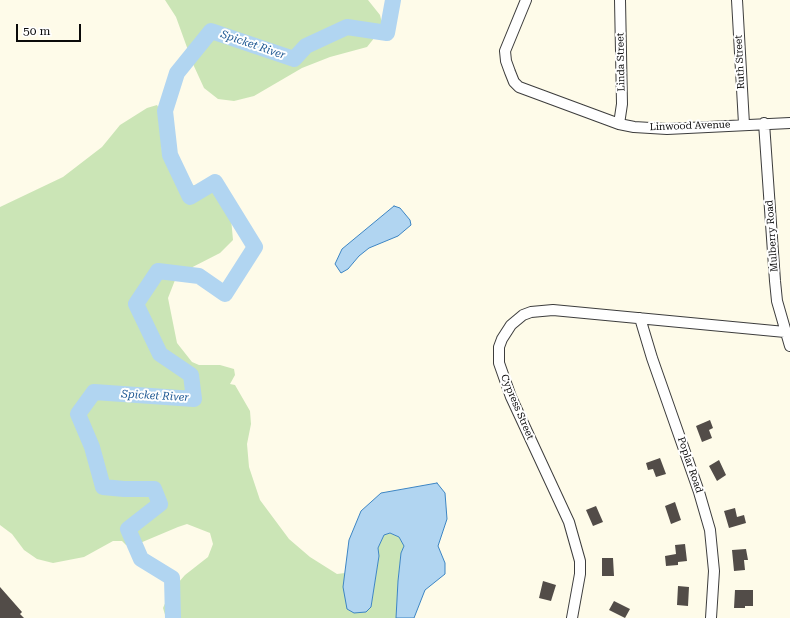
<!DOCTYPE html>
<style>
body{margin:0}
#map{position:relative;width:790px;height:618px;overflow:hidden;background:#fefbe9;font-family:"Roboto Serif",serif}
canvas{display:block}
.scale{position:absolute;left:16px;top:24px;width:65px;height:18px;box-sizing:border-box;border:2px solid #0a0a0a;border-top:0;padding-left:5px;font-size:12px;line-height:14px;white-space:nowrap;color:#0a0a0a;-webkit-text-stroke:3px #fff;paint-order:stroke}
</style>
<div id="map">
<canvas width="790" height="618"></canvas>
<div class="scale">50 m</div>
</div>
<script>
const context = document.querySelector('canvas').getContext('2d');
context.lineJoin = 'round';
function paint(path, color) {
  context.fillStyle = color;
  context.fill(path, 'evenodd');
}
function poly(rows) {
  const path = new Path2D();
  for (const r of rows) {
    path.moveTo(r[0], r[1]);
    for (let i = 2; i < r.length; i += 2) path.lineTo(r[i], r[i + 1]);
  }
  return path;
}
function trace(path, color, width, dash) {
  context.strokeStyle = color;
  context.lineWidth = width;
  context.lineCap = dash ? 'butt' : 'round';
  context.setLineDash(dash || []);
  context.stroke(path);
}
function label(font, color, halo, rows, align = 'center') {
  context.font = font + ' "Roboto Serif",serif';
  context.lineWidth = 4;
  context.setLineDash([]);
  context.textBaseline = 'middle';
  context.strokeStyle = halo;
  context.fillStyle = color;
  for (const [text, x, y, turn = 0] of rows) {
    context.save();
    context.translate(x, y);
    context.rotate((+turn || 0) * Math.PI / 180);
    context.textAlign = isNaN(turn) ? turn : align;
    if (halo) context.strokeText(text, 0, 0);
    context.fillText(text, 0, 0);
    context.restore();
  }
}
paint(poly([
 [165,0,368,0,380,15,383,27,367,47,330,57,302,68,254,96,234,101,218,99,204,88,193,64,176,17],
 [157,105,162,114,161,144,163,157,180,181,189,185,221,187,229,196,233,240,220,253,177,275,168,298,177,343,192,362,199,365,220,365,234,369,235,375,230,384,235,385,250,411,251,424,247,444,249,467,260,500,289,539,310,557,337,574,345,573,343,587,371,607,379,556,378,548,384,535,390,533,399,537,404,546,401,553,398,581,396,618,166,618,163,608,170,592,185,575,208,557,213,544,210,533,187,524,178,527,140,543,126,545,122,541,113,541,84,557,53,563,37,559,24,550,12,534,0,525,0,207,63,177,102,147,120,125,147,108]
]), '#cbe5b6');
const water = poly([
 [394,206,400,208,410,220,411,225,398,236,369,248,359,256,348,269,341,273,335,264,342,249,394,206],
 [437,483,445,493,447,519,438,546,445,563,445,574,425,590,414,618,396,618,398,581,401,553,404,546,399,537,390,533,384,535,378,548,379,556,371,607,366,612,354,613,347,609,343,587,349,540,361,511,381,493,437,483]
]);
paint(water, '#b1d5f1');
trace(water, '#3d85c3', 1);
trace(poly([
 [173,618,172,578,141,559,128,529,160,504,154,489,124,489,103,487,92,447,78,414,94,392,194,399,191,375,160,354,136,304,158,271,199,276,225,294,255,247,215,182,190,197,170,155,165,111,177,73,211,31,294,59,306,46,347,27,387,33,393,0]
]), '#b1d5f1', 16);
paint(poly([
 [710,420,713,428,709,430,712,438,702,442,696,426],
 [660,458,666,474,656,477,653,469,648,470,646,463],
 [719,460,726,475,717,481,709,466],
 [675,502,681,520,671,524,665,506],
 [596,506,603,522,593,526,586,510],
 [735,508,737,517,744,515,746,523,729,528,724,511],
 [685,544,687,561,678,562,678,565,666,566,665,556,676,554,675,545],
 [746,549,748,560,744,560,745,570,734,571,732,550],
 [602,558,613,558,614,576,602,576],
 [543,581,556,585,551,601,539,598],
 [678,586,689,587,688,606,677,605],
 [0,587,22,612,20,614,24,618,0,618],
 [735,590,753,590,753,606,745,606,745,608,734,608],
 [614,601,630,609,625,618,609,610]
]), '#524c48');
const street = poly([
 [526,0,505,51,506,61,510,72,514,82,519,87,619,124,634,127,667,129,790,123],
 [737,0,744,124],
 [764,123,775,281,777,301,790,346],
 [619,124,622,104,620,0],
 [640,318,652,358,699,492,710,530,714,571,711,618],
 [572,618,580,574,580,561,569,522,511,397,499,363,499,347,502,339,511,325,523,315,531,312,553,310,785,332]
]);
trace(street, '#3d3d3d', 12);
trace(street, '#fff', 10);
label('10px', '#0a0a0a', '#fff', [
 ["Linda Street",621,62,-91],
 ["Ruth Street",740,62,-93],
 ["Linwood Avenue",690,126,-2],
 ["Mulberry Road",772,236,-94],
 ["Cypress Street",517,407,67],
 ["Poplar Road",690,465,71]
]);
label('italic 11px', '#1d5792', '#fff', [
 ["Spicket River",253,45,19],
 ["Spicket River",155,396,3]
]);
</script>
